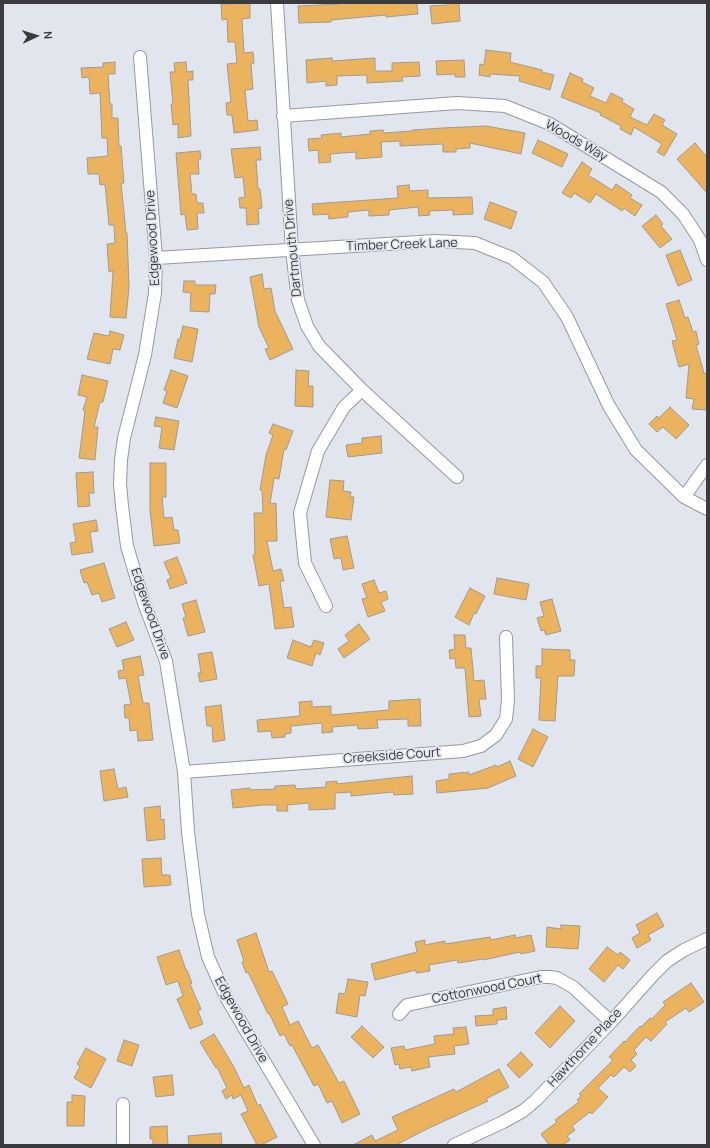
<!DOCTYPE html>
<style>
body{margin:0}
#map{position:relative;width:710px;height:1148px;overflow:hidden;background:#e1e6ee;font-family:Manrope,sans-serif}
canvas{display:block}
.frame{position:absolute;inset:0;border:4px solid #393b3e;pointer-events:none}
.north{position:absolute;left:16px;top:16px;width:40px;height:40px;-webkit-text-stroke:3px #e1e6ee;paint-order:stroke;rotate:86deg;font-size:11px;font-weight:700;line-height:16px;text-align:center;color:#393b3e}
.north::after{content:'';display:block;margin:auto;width:14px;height:18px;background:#393b3e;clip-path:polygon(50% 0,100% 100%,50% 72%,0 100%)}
</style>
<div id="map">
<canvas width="710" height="1148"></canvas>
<div class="frame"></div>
<div class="north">N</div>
</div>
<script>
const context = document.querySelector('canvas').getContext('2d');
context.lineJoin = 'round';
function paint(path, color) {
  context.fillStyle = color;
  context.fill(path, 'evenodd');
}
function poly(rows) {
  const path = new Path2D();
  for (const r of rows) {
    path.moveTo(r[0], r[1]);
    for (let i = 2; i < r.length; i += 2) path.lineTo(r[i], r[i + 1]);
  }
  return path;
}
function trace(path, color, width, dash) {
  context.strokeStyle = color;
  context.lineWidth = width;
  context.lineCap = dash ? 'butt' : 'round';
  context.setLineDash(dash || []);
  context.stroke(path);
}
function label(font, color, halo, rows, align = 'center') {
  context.font = font + ' Manrope,sans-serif';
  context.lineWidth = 3.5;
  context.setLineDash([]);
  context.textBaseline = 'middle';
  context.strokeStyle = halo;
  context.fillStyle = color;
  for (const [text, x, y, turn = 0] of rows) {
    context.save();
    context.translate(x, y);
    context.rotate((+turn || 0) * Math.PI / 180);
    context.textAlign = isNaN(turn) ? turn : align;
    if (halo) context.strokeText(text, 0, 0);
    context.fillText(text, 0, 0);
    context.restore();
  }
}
const building = poly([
 [250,3,250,18,242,19,244,53,253,52,254,63,251,64,253,89,245,90,248,121,257,120,258,130,234,133,232,115,227,115,226,103,231,102,227,64,237,63,235,42,228,42,227,19,222,20,221,4,250,3],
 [339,3,417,3,418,14,386,17,386,15,331,20,331,22,299,23,298,6,339,4,339,3],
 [447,3,459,3,460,21,432,24,430,6,447,5,447,3],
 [486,50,511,53,510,62,542,70,542,72,554,75,550,90,519,81,520,76,490,74,490,77,479,75,480,64,484,65,486,50],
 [332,58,332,61,375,58,375,71,392,71,392,63,419,62,420,76,402,77,403,81,367,83,367,75,337,76,337,85,326,86,326,81,307,83,306,60,332,58],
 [464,60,465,77,455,77,455,74,437,75,436,61,464,60],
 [115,62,115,74,108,74,110,104,112,104,112,118,118,118,119,146,121,146,124,183,121,183,126,233,127,233,129,287,126,318,110,317,113,271,109,272,107,244,115,243,114,225,109,225,105,184,100,185,99,174,88,174,87,158,108,156,107,138,102,138,100,93,90,94,89,77,82,78,81,68,103,67,103,63,115,62],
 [186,62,187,72,193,71,193,80,188,80,191,136,178,138,178,124,173,125,171,104,173,104,170,72,175,72,174,63,186,62],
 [570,73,583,79,582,82,594,88,590,96,606,103,611,93,623,99,622,102,634,109,630,117,647,125,654,114,665,120,662,125,677,134,664,156,657,152,662,144,634,127,631,135,620,129,621,126,600,115,601,113,561,97,570,73],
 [486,126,525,133,521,154,470,143,470,148,456,149,456,152,443,152,443,144,400,146,400,141,381,142,382,157,356,159,356,152,330,154,331,162,319,163,318,150,309,151,308,139,322,138,321,135,341,133,341,137,370,134,370,131,383,130,384,133,412,131,412,130,442,128,486,126],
 [538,140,568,154,562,167,532,153,538,140],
 [695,143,707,157,707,193,677,159,695,143],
 [260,147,261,160,256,160,258,189,260,189,262,208,258,209,259,224,247,225,246,208,240,208,239,198,245,197,243,177,235,178,231,149,260,147],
 [200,151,201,159,198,159,199,174,190,174,192,194,196,194,197,203,203,203,204,213,197,213,198,229,187,230,185,214,181,215,176,153,200,151],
 [582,162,592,169,588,175,612,190,616,184,632,195,630,198,642,205,635,216,624,208,622,211,596,194,590,203,574,193,571,198,562,193,582,162],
 [409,185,410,191,428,190,428,198,472,197,473,214,453,215,453,210,429,211,430,215,419,216,418,207,389,210,389,215,369,216,369,210,348,212,348,217,329,219,328,214,313,215,312,204,398,198,397,186,409,185],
 [490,202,517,212,511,229,484,219,490,202],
 [656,215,663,224,661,226,672,239,660,248,642,226,656,215],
 [680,250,692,280,678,286,666,255,680,250],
 [262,274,264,289,271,288,275,311,293,349,270,360,265,349,269,348,259,327,250,277,262,274],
 [184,281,195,281,195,285,216,285,215,294,210,294,209,312,190,311,191,293,183,292,184,281],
 [679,300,685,318,688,317,693,332,696,331,699,344,696,345,704,373,707,374,707,397,706,410,692,409,694,399,686,398,689,364,679,367,672,341,677,340,666,304,679,300],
 [183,326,198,329,192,362,174,358,178,339,180,339,183,326],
 [110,331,124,335,120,350,113,349,110,364,87,359,94,333,109,336,110,331],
 [171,370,188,376,177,408,163,403,167,391,164,390,171,370],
 [296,370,309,371,308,386,313,386,313,407,295,406,296,370],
 [82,375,108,381,103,402,100,402,94,427,98,427,95,460,79,458,85,411,83,410,87,397,78,395,82,375],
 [670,407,689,425,676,439,663,427,657,432,649,424,657,416,659,418,670,407],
 [156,417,179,421,174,450,159,448,162,427,154,426,156,417],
 [273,424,293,431,286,450,284,449,279,479,274,478,270,504,276,503,277,541,267,541,273,571,281,569,284,581,280,581,284,608,291,607,294,627,275,629,269,584,259,586,253,555,255,554,254,513,263,513,262,490,260,490,266,455,273,435,269,433,273,424],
 [381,436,382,453,348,457,346,445,362,443,362,438,381,436],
 [150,463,166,463,166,497,162,497,164,518,172,517,174,530,178,530,180,543,154,546,150,510,150,463],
 [93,472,94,493,89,493,90,506,78,507,76,473,93,472],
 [330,480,344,481,343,491,351,492,350,497,354,497,351,520,326,517,330,480],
 [96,520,98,531,90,532,93,552,72,555,70,543,76,542,73,524,96,520],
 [347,536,354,568,343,570,341,558,334,559,330,539,347,536],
 [177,557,187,583,170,589,167,580,171,578,164,562,177,557],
 [104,563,115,598,102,602,99,593,92,595,87,582,84,583,80,570,104,563],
 [497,578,529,584,526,600,494,594,497,578],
 [374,580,379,593,386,591,388,599,381,602,385,611,368,617,362,599,367,598,362,584,374,580],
 [470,588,485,596,476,614,474,613,469,625,455,617,470,588],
 [552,599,561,631,546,635,544,630,541,631,537,618,544,616,540,602,552,599],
 [196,600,205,632,188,636,183,618,186,617,182,604,196,600],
 [126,622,134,640,117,647,109,629,126,622],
 [359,624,370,639,344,658,338,649,349,641,345,635,359,624],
 [454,635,465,635,466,648,471,648,474,681,484,680,486,699,479,699,481,716,469,717,465,668,456,668,455,658,450,659,449,650,455,649,454,635],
 [293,640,311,647,314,640,324,643,320,655,316,653,312,666,287,658,293,640],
 [542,649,570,650,570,660,575,660,574,676,558,676,555,721,539,720,541,678,536,678,536,666,542,666,542,649],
 [212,652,217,679,200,682,198,673,201,673,198,654,212,652],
 [140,656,144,675,138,676,143,703,149,703,153,740,138,741,137,730,130,731,129,718,125,718,124,705,131,704,126,678,119,679,118,671,124,670,122,660,140,656],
 [420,699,421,726,408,726,408,719,377,720,378,728,358,729,357,725,332,727,333,732,322,733,322,723,291,726,291,733,285,734,285,737,272,738,271,731,258,732,257,720,300,716,299,702,312,701,312,707,331,706,331,715,389,710,389,701,420,699],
 [221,705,225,740,213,742,212,726,207,726,205,707,221,705],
 [533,729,548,737,533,767,518,759,533,729],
 [510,761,516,776,488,788,437,793,436,781,449,779,449,774,469,772,469,775,496,765,497,767,510,761],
 [114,769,118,789,126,787,128,797,104,801,100,771,114,769],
 [412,776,413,794,394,795,393,792,351,796,351,792,335,793,335,809,309,810,309,803,287,805,288,811,277,811,277,805,263,805,233,808,231,790,250,788,250,790,275,789,275,786,295,785,296,789,326,787,326,782,337,781,337,784,412,776],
 [160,806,161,820,164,819,165,839,147,841,144,808,160,806],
 [161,858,162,875,170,875,171,885,144,887,142,859,161,858],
 [657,913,664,926,648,935,651,940,637,948,632,938,640,933,636,925,657,913],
 [561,925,580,926,578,949,546,947,547,927,561,929,561,925],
 [256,933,269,972,272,971,288,1004,282,1007,290,1025,298,1021,312,1048,318,1045,339,1083,344,1081,360,1114,342,1123,332,1101,327,1103,318,1084,314,1086,292,1045,290,1046,284,1034,280,1036,269,1013,268,1014,248,972,246,973,242,962,244,961,237,940,256,933],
 [515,935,515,938,531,935,535,951,521,954,520,952,483,960,483,959,458,963,457,960,429,965,430,971,416,973,416,970,375,980,371,964,417,952,415,942,425,940,425,945,445,941,445,944,490,937,491,940,515,935],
 [607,947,618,955,620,952,630,960,623,969,618,965,604,982,589,969,607,947],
 [179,950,186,970,187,970,192,983,190,984,201,1009,198,1011,203,1024,190,1029,177,999,183,996,178,981,166,985,157,957,179,950],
 [348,979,368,982,365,996,360,995,357,1017,336,1013,339,993,345,994,348,979],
 [691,983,704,1002,689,1012,686,1008,665,1022,667,1024,651,1041,646,1037,634,1050,637,1054,631,1060,636,1066,630,1072,624,1067,614,1077,611,1075,598,1088,608,1097,592,1114,590,1112,572,1126,575,1130,567,1136,570,1140,563,1145,549,1145,541,1134,557,1122,555,1120,579,1102,577,1100,581,1096,579,1094,613,1060,609,1057,624,1041,625,1042,640,1026,641,1027,650,1018,652,1019,665,1005,663,1002,691,983],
 [560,1006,575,1021,550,1048,535,1033,560,1006],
 [506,1007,507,1019,497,1020,497,1024,476,1026,475,1016,493,1015,493,1009,506,1007],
 [362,1026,384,1047,373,1058,351,1037,362,1026],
 [466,1027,469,1044,454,1046,455,1054,428,1057,430,1067,412,1071,411,1067,400,1069,399,1064,395,1065,391,1048,404,1046,405,1050,435,1044,434,1036,454,1034,453,1028,466,1027],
 [214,1034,234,1067,244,1088,249,1085,258,1106,260,1104,277,1137,261,1145,257,1145,241,1114,248,1111,241,1095,233,1099,232,1095,226,1099,222,1091,227,1088,217,1067,216,1068,200,1042,214,1034],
 [124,1040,139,1045,132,1066,117,1061,124,1040],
 [86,1048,106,1059,91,1088,74,1078,80,1066,77,1064,86,1048],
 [521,1052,533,1065,519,1078,507,1065,521,1052],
 [499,1069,509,1087,486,1099,488,1101,429,1128,396,1145,353,1145,372,1135,375,1141,398,1130,392,1117,454,1089,456,1092,499,1069],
 [172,1075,174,1095,156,1097,153,1077,172,1075],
 [72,1095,85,1096,84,1126,67,1126,67,1102,72,1102,72,1095],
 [167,1126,168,1145,153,1145,153,1139,150,1139,150,1127,167,1126],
 [221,1133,222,1145,189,1145,188,1136,221,1133]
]);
paint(building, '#ebb35d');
trace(building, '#a09a93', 1);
const street = poly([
 [277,3,292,250,298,300,307,326,319,346,362,390,457,477],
 [140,57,156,258,155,293,145,355,124,438,121,460,120,484,122,506,127,546,144,603,166,661,184,772,188,832,198,914,208,957,227,999,314,1145],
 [283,116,457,103,505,106,550,124,661,192,683,214,700,240,707,260],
 [156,258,436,241,475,243,512,258,543,282,567,317,609,406,636,450,684,497,707,509],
 [684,497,707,465],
 [326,606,305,563,300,513,318,451,344,407,362,390],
 [184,772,463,751,481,746,496,735,506,719,508,700,506,637],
 [399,1014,407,1005,541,977,550,977,557,978,573,987,611,1022],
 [123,1145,123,1104],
 [454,1145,503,1122,523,1111,536,1100,611,1022,653,975,667,961,684,950,707,939]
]);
trace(street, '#9499a1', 14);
trace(street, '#fff', 12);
label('13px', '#393b3e', '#e1e6ee', [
 ["Woods Way",576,141,30],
 ["Edgewood Drive",153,238,-93],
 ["Timber Creek Lane",402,245,-2],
 ["Dartmouth Drive",293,248,-95],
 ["Edgewood Drive",150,614,71],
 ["Creekside Court",392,756,-4],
 ["Cottonwood Court",487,989,-11],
 ["Edgewood Drive",241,1020,61],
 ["Hawthorne Place",585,1048,-47]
]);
</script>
